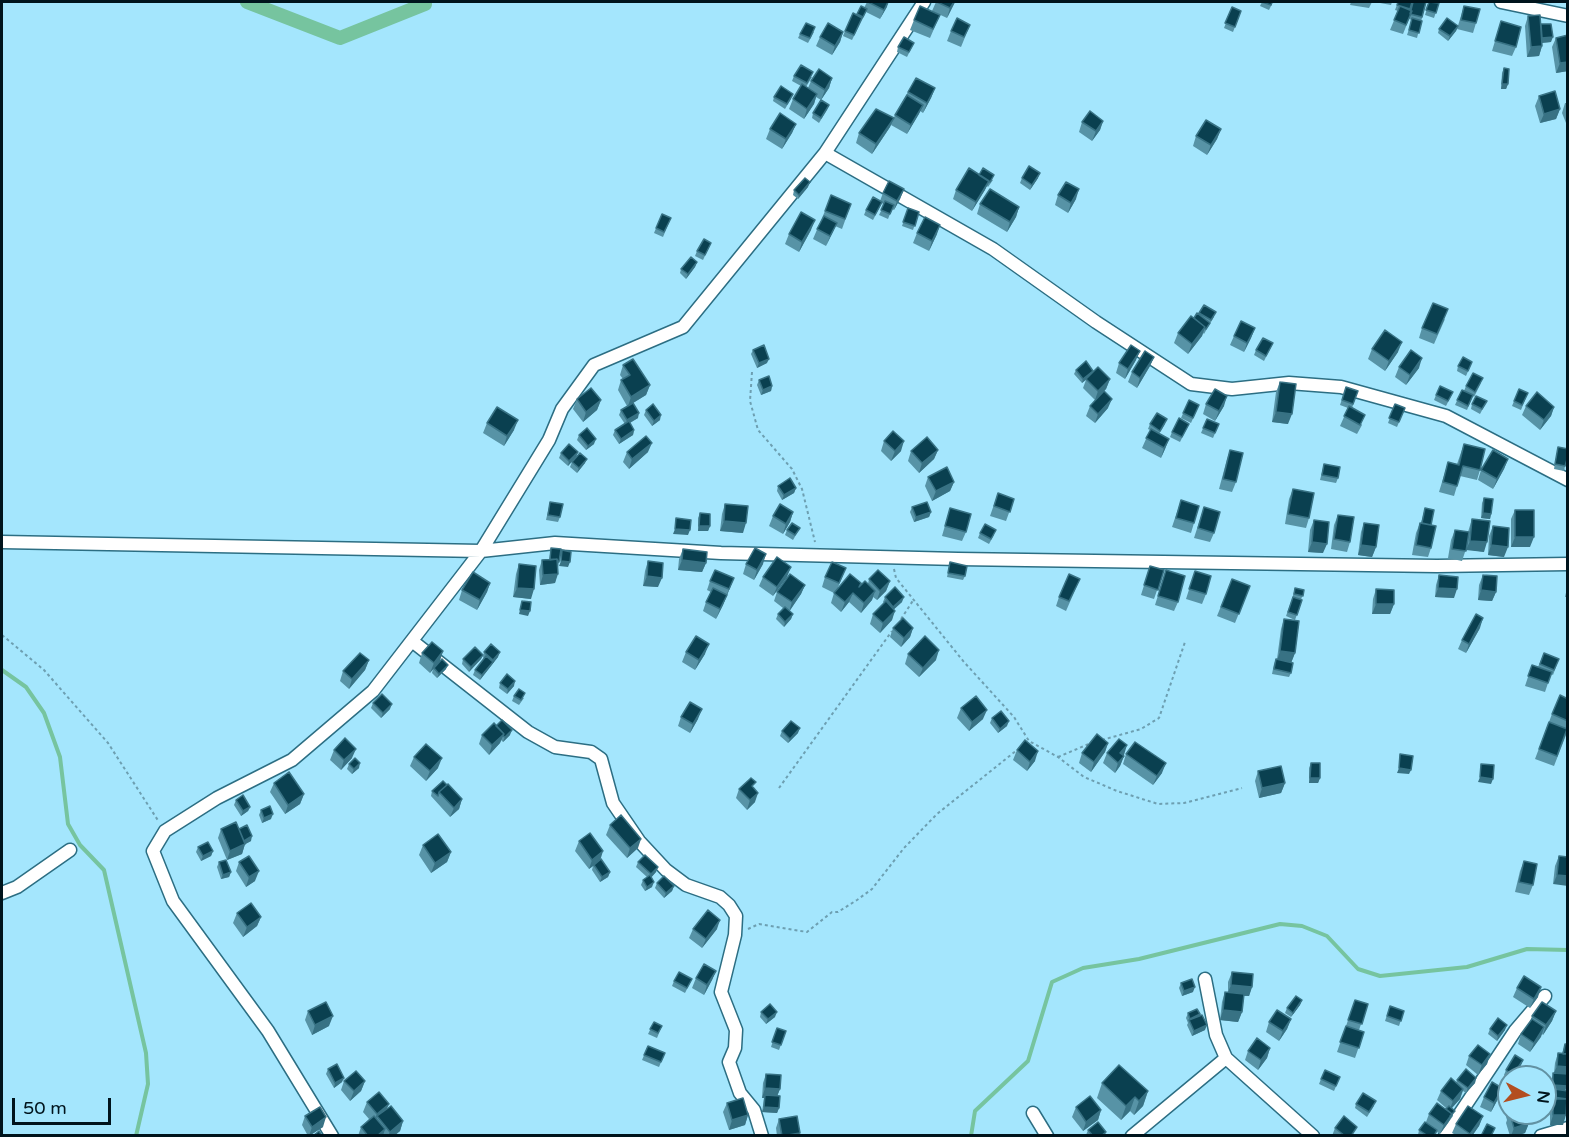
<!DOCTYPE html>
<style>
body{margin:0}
#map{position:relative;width:1569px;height:1137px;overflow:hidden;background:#a4e6fd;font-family:"Varela Round",sans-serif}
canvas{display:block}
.frame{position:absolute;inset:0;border:3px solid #00141c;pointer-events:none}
.north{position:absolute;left:1497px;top:1065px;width:60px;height:60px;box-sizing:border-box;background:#a4e6fd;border:2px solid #6292a3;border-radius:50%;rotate:97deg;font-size:16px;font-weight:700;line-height:24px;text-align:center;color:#00141c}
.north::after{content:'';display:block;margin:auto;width:21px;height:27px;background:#b34e20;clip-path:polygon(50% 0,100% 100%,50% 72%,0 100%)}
.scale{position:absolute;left:12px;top:1098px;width:99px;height:27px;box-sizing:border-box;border:3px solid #00141c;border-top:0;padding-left:8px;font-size:18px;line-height:21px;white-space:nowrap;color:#00141c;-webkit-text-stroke:4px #a4e6fd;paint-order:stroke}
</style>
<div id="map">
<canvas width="1569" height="1137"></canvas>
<div class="frame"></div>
<div class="north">N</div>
<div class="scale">50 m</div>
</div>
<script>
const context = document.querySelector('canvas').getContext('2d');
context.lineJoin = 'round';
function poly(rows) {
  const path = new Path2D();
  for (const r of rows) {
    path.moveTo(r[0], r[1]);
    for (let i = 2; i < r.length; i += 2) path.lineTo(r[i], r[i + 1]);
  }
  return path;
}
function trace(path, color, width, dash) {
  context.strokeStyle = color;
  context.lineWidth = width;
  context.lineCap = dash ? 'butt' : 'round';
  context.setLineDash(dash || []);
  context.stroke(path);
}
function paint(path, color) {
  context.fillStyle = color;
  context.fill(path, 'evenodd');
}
trace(poly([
 [2,670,26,687,44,713,60,757,68,824,80,845,104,870,146,1053,148,1084,136,1136],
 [971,1136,975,1111,1028,1061,1052,982,1083,968,1139,959,1280,924,1302,926,1327,936,1358,969,1380,976,1467,967,1527,949,1568,950]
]), '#76c49f', 4);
trace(poly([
 [247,2,340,38,425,4,425,2]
]), '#76c49f', 14);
const minor = poly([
 [924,2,825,153,683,327,594,365,562,409,549,440,481,551,555,543,721,553,958,559,1437,566,1568,564],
 [1501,2,1568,16],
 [825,153,993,249,1096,322,1191,384,1232,389,1289,383,1341,387,1446,416,1568,480],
 [2,542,481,551,373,691,292,760,217,798,165,831,153,851,173,901,268,1031,332,1136],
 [412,641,528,732,555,747,591,752,601,759,613,803,639,841,666,870,686,885,720,897,729,905,736,916,735,935,721,992,736,1030,735,1048,729,1062,740,1093,754,1110,762,1136],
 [2,893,17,887,70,850],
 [1205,979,1216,1035,1226,1058,1313,1136],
 [1033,1113,1047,1136],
 [1132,1136,1226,1058],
 [1445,1136,1515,1031,1545,996],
 [1541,1136,1568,1128]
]);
trace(minor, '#2c6e83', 15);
trace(poly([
 [752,372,750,401,758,430,792,469,802,489,815,542],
 [894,569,896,578,964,662,1014,717,1029,741,1058,757,1084,777,1117,791,1158,804,1184,803,1242,788],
 [901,619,914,599],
 [2,635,44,670,108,743,159,822],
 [1102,740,1141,729,1159,718,1185,642],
 [1058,757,1091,743],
 [779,788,892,631],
 [748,929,759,924,807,932,832,912,838,912,857,900,872,889,904,848,937,814,1017,750]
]), '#6d9fb1', 2, [3, 3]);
trace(minor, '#fff', 12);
paint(poly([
 [867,2,889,2,880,19,866,12,852,40,843,36,845,31,857,15,861,6,864,8],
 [936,2,955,2,947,18,932,11],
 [1262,2,1273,2,1269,10,1260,6],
 [1351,2,1372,2,1369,8,1350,5],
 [1380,2,1392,2,1391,5,1380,3],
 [1398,2,1412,2,1409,10,1411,10,1413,2,1426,2,1417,38,1407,35,1412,20,1409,19,1403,34,1390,30,1398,11,1395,10],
 [1429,2,1439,3,1434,18,1425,15],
 [1464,6,1476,23,1473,33,1457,29],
 [1232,7,1241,11,1233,32,1224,28],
 [940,15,930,38,910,30,914,20],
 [1528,16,1541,24,1551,42,1542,43,1542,46,1539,56,1527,57,1525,26],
 [1501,21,1516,47,1512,56,1492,51],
 [970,25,961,47,947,41,951,31],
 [1458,26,1456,31,1448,41,1438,33,1439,29],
 [814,32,808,43,798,38,800,34],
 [843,32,840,42,832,55,816,46,820,37],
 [1568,35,1568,71,1556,73,1552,47,1556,38],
 [914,43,907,57,897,52,898,47],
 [1504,68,1508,84,1506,89,1501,89,1502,73],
 [794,76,812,77,806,87,808,88,811,81,832,78,829,88,821,100,816,97,814,104,804,119,789,109,793,99,801,86,792,81],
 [935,88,931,98,923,113,920,111,907,134,891,125,895,115,908,92],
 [1539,96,1560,109,1556,119,1540,123,1535,106],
 [774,97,791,99,785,109,773,101],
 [1565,103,1568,103,1568,128,1562,113],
 [829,105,827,110,819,123,812,118,813,113],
 [894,118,890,127,872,154,856,143,859,133],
 [1103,121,1100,130,1092,141,1079,132,1082,122],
 [796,124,792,133,782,149,766,139,770,129],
 [1221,129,1217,139,1207,155,1193,146,1196,136],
 [979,175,993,180,988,187,987,186,972,211,953,199,956,190],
 [1022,178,1038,178,1030,190,1020,183],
 [808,187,798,199,793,195,794,190],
 [904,189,900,199,894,210,892,209,888,219,879,215,884,205,882,203,873,220,864,215,866,210,880,201,883,193],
 [1058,195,1076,199,1068,213,1055,205],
 [851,204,842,229,835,226,826,246,813,239,825,211],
 [980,204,1019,207,1016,217,1007,232,977,214],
 [908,208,919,212,913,230,902,226],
 [662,214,671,218,663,237,654,233],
 [811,230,799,252,785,244,789,234],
 [917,233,937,234,929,251,913,243],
 [711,243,703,260,695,256,697,251],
 [697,262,695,267,686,279,680,273,681,269],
 [1204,305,1214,317,1208,327,1204,334,1203,333,1202,336,1188,354,1174,343,1178,333,1199,314],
 [1445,319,1434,344,1419,338,1422,328],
 [1255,328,1251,338,1244,352,1230,345,1234,336],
 [1273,343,1264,361,1254,355,1256,350],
 [1372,349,1398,352,1385,371,1368,359],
 [753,350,767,363,757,368,751,354],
 [1154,357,1150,366,1137,388,1128,382,1132,372],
 [1136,360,1125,379,1116,373,1119,363],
 [1472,362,1466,376,1457,371,1458,366],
 [623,365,650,385,646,395,633,403,638,418,630,423,634,430,633,435,619,444,613,435,615,430,625,424,619,415,621,410,627,406,618,390,621,380,623,379,620,375],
 [1399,367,1419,368,1406,385,1395,377],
 [1076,370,1092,373,1110,379,1106,389,1104,391,1108,408,1095,423,1086,416,1090,406,1095,400,1083,388,1086,380,1082,383,1074,374],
 [759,380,772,386,771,391,761,395,757,385],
 [1280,382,1288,424,1272,422,1276,392],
 [1481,383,1474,397,1473,396,1467,410,1455,405,1462,390,1464,391,1466,386],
 [1346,387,1358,391,1352,408,1362,425,1357,434,1340,426,1348,408,1340,405],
 [1519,389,1528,393,1521,410,1512,406],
 [1453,392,1446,406,1434,400,1436,395],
 [577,399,601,400,597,410,583,422,573,409],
 [1189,400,1199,405,1191,423,1181,418],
 [1487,401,1480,414,1471,409,1472,404],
 [1206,404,1224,406,1215,421,1203,414],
 [1395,404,1405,408,1397,427,1388,423],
 [1526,406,1554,407,1551,416,1540,430,1522,415],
 [646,410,660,420,652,426,644,415],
 [1207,419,1219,424,1213,438,1201,433],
 [487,423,514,430,504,446,483,433],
 [1150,424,1165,424,1159,434,1169,439,1165,449,1161,458,1142,448,1150,430,1148,429],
 [1189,424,1180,442,1170,437,1172,432],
 [579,435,594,444,586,450,577,440],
 [884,441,901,451,891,461,881,451],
 [1464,444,1480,470,1477,480,1460,476,1454,496,1439,492,1448,462,1457,464],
 [1558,447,1565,466,1564,471,1554,469],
 [938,450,934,459,919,473,908,461,911,451],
 [1230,450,1236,482,1232,492,1219,489,1227,459],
 [578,452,576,457,568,466,559,458,561,453],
 [627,452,648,452,629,469,623,462],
 [1508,459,1504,469,1493,489,1478,480,1481,470],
 [572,462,585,463,577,473,570,467],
 [1324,464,1338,478,1336,483,1320,480],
 [928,477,954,482,950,491,932,501,925,486],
 [778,486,796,488,794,493,782,500,777,491],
 [1293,489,1309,518,1306,528,1285,524,1289,499],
 [998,493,1014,499,1006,521,990,516],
 [1484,498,1491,514,1490,519,1481,518,1482,503],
 [1181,500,1194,523,1191,533,1172,527],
 [550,502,560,517,558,522,546,520],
 [725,504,743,533,720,531,722,514],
 [912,507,931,512,929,517,914,522,910,512],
 [1204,507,1214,533,1210,542,1194,538],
 [950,508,966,532,962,541,942,536],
 [1425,508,1431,525,1431,548,1428,557,1412,555,1416,533,1420,523,1421,523],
 [1515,510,1530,547,1511,547,1511,519],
 [793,512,790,522,783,534,769,526,773,516],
 [700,513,710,526,708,531,698,531,698,518],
 [1338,515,1350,542,1347,552,1331,549,1334,525],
 [1472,519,1484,552,1466,549,1462,561,1448,558,1451,540,1455,530,1468,532],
 [1314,520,1323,553,1308,552,1310,530],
 [1364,523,1376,547,1372,557,1358,555,1361,532],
 [1493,526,1504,557,1488,555,1489,536],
 [800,528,793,540,785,535,787,530],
 [980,533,994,535,989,544,978,538],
 [551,548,559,562,555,583,540,585,539,570,542,560,549,560],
 [683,549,706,563,702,572,678,570,679,559],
 [648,561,658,587,643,586,645,571],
 [950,562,965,576,963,580,947,577],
 [519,564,531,599,513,597,516,574],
 [746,564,763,564,754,580,743,574],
 [1150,566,1164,570,1154,599,1141,595],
 [846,568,837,590,868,584,869,579,890,581,886,591,877,600,873,597,872,600,861,613,849,602,841,612,831,603,834,593,822,587,825,577],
 [1166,570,1178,602,1174,611,1155,605],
 [1195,571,1206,594,1202,604,1186,599],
 [1439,575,1454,598,1435,597,1436,585],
 [1483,575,1496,592,1492,601,1478,600,1479,585],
 [763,577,787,577,773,596,759,586],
 [734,578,723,605,716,619,703,611,706,602,711,592,707,590,710,581],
 [1080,579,1066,611,1056,606,1059,597],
 [1232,579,1250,586,1235,623,1217,616],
 [490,583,487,592,477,610,459,600,462,590],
 [1568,584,1568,597,1565,597],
 [805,585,801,594,789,611,793,614,791,619,784,627,776,619,778,614,783,608,774,601,777,592],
 [1295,588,1304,590,1301,600,1302,600,1295,620,1286,616,1292,599],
 [1376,589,1394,604,1390,614,1372,614,1373,599],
 [885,597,902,602,894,609,892,620,880,633,870,624,873,614,884,603,883,602],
 [1284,619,1295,653,1291,663,1291,673,1289,677,1272,674,1274,664,1276,659,1277,659,1281,629],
 [893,628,913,628,910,637,901,647,890,637],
 [1480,628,1466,653,1458,649,1462,640],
 [484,652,498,657,480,680,473,675,475,670,484,659,483,657],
 [686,652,705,654,695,670,682,662],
 [422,653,440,661,446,669,437,678,432,673,433,669,430,673,419,663],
 [1544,653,1559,659,1553,675,1551,674,1545,692,1525,686,1532,665,1538,667],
 [908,654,936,660,919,677,905,664],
 [483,655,481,659,469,672,462,664,463,659],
 [369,660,365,670,349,689,340,681,343,671],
 [500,683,514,686,507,694,499,688],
 [514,696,524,698,519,705,512,701],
 [1568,699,1568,730,1554,766,1535,759,1552,714],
 [373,703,390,709,381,718,371,708],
 [961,708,983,719,969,731,957,718],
 [681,717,698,719,690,733,678,726],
 [992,718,1007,726,998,733,990,723],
 [496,726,510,735,503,742,501,740,500,743,489,755,479,744,482,735],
 [782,731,798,733,788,743,780,736],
 [1108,743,1105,752,1091,772,1079,763,1082,753],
 [334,750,352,758,341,770,330,760],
 [1017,750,1035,761,1027,771,1013,760],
 [1107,753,1124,756,1120,766,1115,773,1103,763],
 [1126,754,1162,773,1153,785,1123,764],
 [414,757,438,768,426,781,410,766],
 [1311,763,1320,778,1318,783,1309,783,1309,768],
 [349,764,359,768,352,774,347,769],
 [1258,771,1285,783,1281,793,1259,798,1255,781],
 [274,783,304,794,300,804,285,814,270,792],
 [754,788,755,802,747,810,736,798,739,789],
 [432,791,462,799,459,809,450,817,431,796],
 [236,800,250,807,248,811,241,816,234,805],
 [261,810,271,819,262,823,259,815],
 [610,825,638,848,627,858,606,835],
 [221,829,239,829,251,841,245,844,242,854,227,860,218,838],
 [579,841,600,860,610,872,608,877,600,882,592,870,593,866,589,869,575,851],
 [423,845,451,852,447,862,431,873,419,855],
 [198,847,213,851,211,856,201,861,196,852],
 [1559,856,1568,857,1553,884,1555,866],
 [1524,861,1533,885,1529,895,1515,892,1520,871],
 [219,862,231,872,229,877,221,879,217,867],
 [239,862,255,881,246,887,236,871],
 [638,862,658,867,656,872,651,877,652,887,645,891,641,885,643,880,647,877,636,867],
 [657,883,674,886,672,891,664,898,655,888],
 [237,913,261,917,257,926,243,937,233,923],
 [693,929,717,929,702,948,689,938],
 [716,971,712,980,704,995,692,988,696,978],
 [1232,972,1252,987,1249,996,1243,996,1242,1012,1238,1022,1220,1020,1222,1002,1225,992,1228,992,1228,982],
 [692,979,685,993,672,986,674,981],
 [1181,983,1193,992,1182,996,1179,988],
 [1517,988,1538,997,1530,1008,1513,997],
 [1302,1000,1300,1005,1291,1017,1285,1013,1287,1008],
 [1355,1000,1368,1004,1359,1030,1364,1032,1355,1058,1337,1052],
 [1390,1006,1404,1011,1399,1026,1385,1021],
 [308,1011,329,1026,312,1035,305,1020],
 [1556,1011,1552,1021,1543,1035,1542,1034,1530,1052,1518,1044,1521,1034,1530,1022,1532,1016],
 [761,1012,775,1017,766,1024,760,1017],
 [1188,1013,1199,1016,1205,1030,1192,1036,1187,1025,1188,1023,1186,1018],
 [1291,1019,1287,1029,1279,1041,1266,1032,1269,1022],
 [654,1022,662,1026,657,1038,648,1034],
 [777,1028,786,1031,779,1050,771,1047],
 [1490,1029,1505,1030,1497,1041,1488,1034],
 [1568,1041,1568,1077,1565,1091,1563,1125,1550,1125,1550,1109,1552,1103,1551,1102,1554,1090,1551,1090,1552,1077,1554,1073,1555,1063,1558,1053,1562,1054,1565,1044,1567,1044],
 [648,1046,665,1053,659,1067,642,1060],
 [1270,1048,1267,1058,1258,1070,1245,1060,1248,1051],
 [1490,1054,1487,1064,1478,1075,1466,1065,1469,1056],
 [1523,1060,1521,1065,1513,1077,1509,1077,1509,1078,1504,1075,1506,1070],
 [328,1069,342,1082,334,1088,326,1074],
 [766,1074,780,1089,777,1096,779,1108,777,1113,762,1112,764,1098,762,1098,763,1083],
 [1340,1077,1334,1091,1319,1084,1321,1079],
 [1476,1078,1475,1083,1466,1093,1463,1091,1460,1099,1452,1108,1453,1116,1440,1134,1437,1132,1435,1136,1418,1135,1419,1130,1426,1122,1429,1114,1446,1108,1437,1100,1441,1091,1456,1083,1457,1080],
 [344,1081,365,1081,361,1091,350,1101,341,1090],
 [1102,1083,1148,1091,1143,1106,1134,1115,1130,1111,1121,1120,1097,1098],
 [1509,1096,1509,1113,1526,1113,1529,1123,1525,1133,1516,1136,1510,1136,1506,1123,1507,1120,1503,1107,1506,1097],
 [1484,1097,1499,1097,1491,1112,1480,1107],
 [367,1102,387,1109,403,1121,400,1131,394,1136,358,1136,361,1127,369,1119,363,1112],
 [727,1103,748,1115,745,1125,729,1130,723,1112],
 [1356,1104,1374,1106,1367,1117,1355,1108],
 [1076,1107,1101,1110,1098,1120,1083,1131,1072,1117],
 [305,1116,323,1127,309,1136,308,1136,302,1125],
 [1483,1116,1479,1126,1472,1136,1453,1136,1454,1134,1452,1133,1456,1124],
 [779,1119,799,1136,777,1136,776,1128],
 [1335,1128,1354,1136,1332,1136],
 [1088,1130,1106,1132,1105,1136,1087,1136,1086,1135]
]), '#5793a6');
paint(poly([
 [888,2,887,7,880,19,884,10],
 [954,2,955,2,947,18,950,8],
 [1458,26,1456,31,1448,41,1450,36],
 [843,32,840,42,832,55,835,46],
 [1553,37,1551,42,1540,43,1542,38],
 [1542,46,1539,56,1527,57,1531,47],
 [1568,62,1568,71,1556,73,1560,63],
 [832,78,829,88,821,100,825,90],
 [1502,84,1508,84,1506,89,1501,89],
 [935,88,931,98,923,113,927,103],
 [817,94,814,104,804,119,807,109],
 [923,105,919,114,907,134,911,125],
 [1560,109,1556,119,1540,123,1544,114],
 [894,118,890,127,872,154,876,144],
 [1103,121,1100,130,1092,141,1096,131],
 [796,124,792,133,782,149,786,139],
 [1221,129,1217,139,1207,155,1211,145],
 [1040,173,1038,178,1030,190,1032,185],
 [989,181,985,190,972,211,976,202],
 [810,182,808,187,798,199,799,195],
 [904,189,900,199,894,210,897,201],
 [1079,189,1076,199,1068,213,1071,203],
 [1019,207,1016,217,1007,232,1010,222],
 [815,220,811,230,799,252,802,242],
 [837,223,833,232,826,246,830,236],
 [940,225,937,234,929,251,932,241],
 [697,262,695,267,686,279,688,274],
 [1205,327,1202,336,1188,354,1192,344],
 [1255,328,1251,338,1244,352,1247,343],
 [1402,342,1398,352,1385,371,1389,361],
 [1140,351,1136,360,1125,379,1128,369],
 [1154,357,1150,366,1137,388,1140,378],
 [1422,358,1419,368,1406,385,1410,375],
 [769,359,767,363,757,368,759,363],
 [1093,371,1091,375,1082,383,1083,379],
 [1110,379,1106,389,1095,400,1098,391],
 [650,385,646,395,628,406,631,397],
 [772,386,771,391,761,395,763,390],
 [1227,396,1224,406,1215,421,1219,411],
 [1112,399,1108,408,1095,423,1098,414],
 [601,400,597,410,583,422,586,412],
 [1554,407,1551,416,1540,430,1544,420],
 [1276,412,1292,414,1288,424,1272,422],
 [639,413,638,418,626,425,627,420],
 [661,415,660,420,652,426,654,421],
 [518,420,514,430,504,446,507,436],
 [634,430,633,435,619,444,621,439],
 [596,439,594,444,586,450,588,446],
 [1169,439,1165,449,1161,458,1164,448],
 [904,441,901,451,891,461,895,451],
 [652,443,648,452,629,469,632,459],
 [938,450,934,459,919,473,922,463],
 [578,452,576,457,568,466,569,461],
 [587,459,585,463,577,473,579,468],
 [1508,459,1504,469,1493,489,1497,479],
 [954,482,950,491,932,501,936,491],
 [796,488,794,493,782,500,784,495],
 [793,512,790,522,783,534,786,524],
 [931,512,929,517,914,522,916,517],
 [1483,513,1491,514,1490,519,1481,518],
 [724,521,746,523,743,533,720,531],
 [699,526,710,526,708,531,698,531],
 [675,529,690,530,688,535,673,534],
 [1515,537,1534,537,1530,547,1511,547],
 [1470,541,1487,542,1484,552,1466,550],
 [1312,542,1327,544,1323,553,1308,552],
 [1361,545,1376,547,1372,557,1358,555],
 [1491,545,1508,547,1504,557,1488,555],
 [766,554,763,564,754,580,757,570],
 [682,560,706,563,702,572,678,570],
 [561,561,570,562,568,567,559,566],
 [791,567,787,577,773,596,777,587],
 [558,574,555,583,540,585,543,575],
 [647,576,662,578,658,587,643,586],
 [734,578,723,605,716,619,720,609,726,596],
 [890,581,886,591,877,600,880,591],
 [490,583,487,592,477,610,480,600],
 [805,585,801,594,789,612,792,602],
 [517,588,534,589,531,599,513,597],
 [1438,588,1457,589,1454,598,1435,597],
 [1481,590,1496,592,1492,601,1478,600],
 [875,591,872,600,861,613,864,603],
 [853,593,849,602,841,612,845,602],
 [904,597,902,602,891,612,893,607],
 [1376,604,1394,604,1390,614,1372,614],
 [520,610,530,611,528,616,519,614],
 [895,611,892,620,880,633,883,623],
 [793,614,791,619,784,627,785,622],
 [1483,618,1480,628,1466,653,1469,644],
 [913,628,910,637,901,647,904,638],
 [709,644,705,654,695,670,699,660],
 [939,650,936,660,919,677,923,668],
 [443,651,440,661,430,673,434,663],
 [1280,651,1295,653,1291,663,1277,661],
 [500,652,498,657,480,680,482,675],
 [483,655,481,659,469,672,471,667],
 [369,660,365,670,349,689,352,679],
 [448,665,446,669,437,678,439,674],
 [515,681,514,686,507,694,508,689],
 [392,704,390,709,381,718,383,713],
 [702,709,698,719,690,733,693,724],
 [987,710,983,719,969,731,972,722],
 [1009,721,1007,726,998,733,1000,729],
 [800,728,798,733,788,743,790,739],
 [512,730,510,735,503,742,505,737],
 [504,734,500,743,489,755,492,745],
 [1108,743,1105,752,1091,772,1094,762],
 [1127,745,1124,755,1117,763,1120,753],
 [356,749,352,758,341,770,344,760],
 [1038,751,1035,761,1027,771,1030,762],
 [1124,756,1120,766,1115,773,1118,763],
 [442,758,438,768,426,781,430,771],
 [360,763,359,768,352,774,354,769],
 [1166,763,1162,773,1153,785,1157,776],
 [1399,768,1411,770,1409,774,1397,773],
 [1480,777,1493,779,1491,784,1478,782],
 [1310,778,1320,778,1318,783,1309,783],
 [1285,783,1281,793,1259,798,1262,788],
 [758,793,755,802,747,810,750,800],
 [304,794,300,804,285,814,288,805],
 [462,799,459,809,450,817,454,808],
 [250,807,248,811,241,816,243,811],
 [273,814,271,819,262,823,264,818],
 [252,836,251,841,242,846,243,841],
 [641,839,638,848,627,858,630,848],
 [245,844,242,854,227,860,230,851],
 [213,851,211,856,201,861,203,856],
 [603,851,600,861,589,869,592,860],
 [451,852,447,862,431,873,435,863],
 [658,867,656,872,650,879,651,874],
 [259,871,255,881,246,887,249,877],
 [231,872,229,877,221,879,223,875],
 [610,872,608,877,600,882,602,877],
 [1557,875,1568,876,1568,886,1553,884],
 [654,882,652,887,645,891,647,887],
 [674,886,672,891,664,898,666,893],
 [261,917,257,926,243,937,247,927],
 [720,920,717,929,702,948,706,939],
 [716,971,712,980,704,995,707,985],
 [1231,985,1252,987,1249,996,1227,995],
 [1195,987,1193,992,1182,996,1184,991],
 [1541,987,1538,997,1530,1008,1534,999],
 [1302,1000,1300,1005,1291,1017,1293,1013],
 [1223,1010,1242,1012,1238,1022,1220,1020],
 [1556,1011,1552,1021,1543,1035,1546,1025],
 [777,1012,775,1017,766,1024,768,1019],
 [333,1016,329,1026,312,1035,315,1025],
 [1291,1019,1287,1029,1279,1041,1283,1031],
 [1207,1025,1205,1030,1192,1036,1194,1031],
 [1507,1025,1505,1030,1497,1041,1498,1036],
 [1544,1027,1541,1037,1530,1052,1534,1043],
 [1270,1048,1267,1058,1258,1070,1261,1060],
 [1490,1054,1487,1064,1478,1075,1482,1065],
 [1523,1060,1521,1065,1512,1077,1513,1075],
 [1557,1066,1568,1067,1568,1077,1553,1075],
 [344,1078,342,1082,334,1088,335,1083],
 [1476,1078,1475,1083,1466,1093,1468,1088],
 [365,1081,361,1091,350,1101,354,1091],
 [1553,1085,1567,1086,1565,1091,1551,1090],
 [765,1088,780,1089,776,1099,765,1095,764,1098,762,1098],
 [1502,1088,1499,1097,1491,1112,1494,1103],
 [1463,1089,1460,1099,1449,1111,1453,1101],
 [1148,1091,1143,1106,1134,1115,1139,1101],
 [1135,1097,1130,1111,1121,1120,1126,1106],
 [389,1104,385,1113,377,1116,375,1122,373,1124,377,1114],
 [764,1107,779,1108,777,1113,762,1112],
 [1101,1110,1098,1120,1083,1131,1086,1122],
 [1455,1111,1448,1123,1440,1134,1444,1125],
 [748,1115,745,1125,729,1130,732,1120],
 [1553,1115,1566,1115,1563,1125,1550,1125],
 [1483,1116,1479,1126,1472,1136,1470,1136],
 [326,1117,323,1127,309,1136,312,1127],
 [403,1121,400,1131,394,1136,388,1136,390,1132],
 [1529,1123,1525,1133,1516,1136,1511,1136,1514,1128],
 [385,1129,383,1136,377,1136]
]), '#387284');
const building = poly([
 [868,2,888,2,884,10,868,2],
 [937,2,954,2,950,8,937,2],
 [1262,2,1272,2,1271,5,1262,2],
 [1398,2,1412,2,1410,9,1397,5,1398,2],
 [1413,2,1426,2,1422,17,1410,14,1413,2],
 [1429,2,1439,3,1436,13,1426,10,1429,2],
 [861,6,867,9,863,17,857,14,861,6],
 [920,6,940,15,933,29,914,20,920,6],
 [1400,6,1412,11,1406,25,1394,20,1400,6],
 [1464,6,1480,9,1476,23,1461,20,1464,6],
 [1232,7,1241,11,1235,27,1225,23,1232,7],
 [853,13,862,18,854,35,845,31,853,13],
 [1540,15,1542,46,1531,47,1528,16,1540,15],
 [957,18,970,25,964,37,951,31,957,18],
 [1412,18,1422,21,1419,33,1409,30,1412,18],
 [1447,18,1458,26,1450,36,1439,29,1447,18],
 [1501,21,1521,27,1516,47,1495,41,1501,21],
 [806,23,815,27,810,38,800,34,806,23],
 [828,23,843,32,835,46,820,37,828,23],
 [1541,24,1551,24,1553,37,1542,38,1541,24],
 [1568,35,1568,62,1560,63,1556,38,1568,35],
 [904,37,914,43,909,52,898,47,904,37],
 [801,65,813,72,807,83,794,76,801,65],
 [1504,68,1509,69,1508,84,1502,84,1504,68],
 [819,69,832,78,825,90,811,81,819,69],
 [916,78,935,88,927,103,908,92,916,78],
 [802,84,817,94,807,109,793,99,802,84],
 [781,86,793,94,787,104,774,97,781,86],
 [1555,91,1560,109,1544,114,1539,96,1555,91],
 [907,95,923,105,911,125,895,115,907,95],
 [821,100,829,105,821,118,813,113,821,100],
 [876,109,894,118,876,144,859,133,876,109],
 [1090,111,1103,121,1096,131,1082,122,1090,111],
 [780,113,796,124,786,139,770,129,780,113],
 [1206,120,1221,129,1211,145,1196,136,1206,120],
 [1029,166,1040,173,1032,185,1022,178,1029,166],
 [969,168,989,181,976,202,956,190,969,168],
 [983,168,994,175,990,182,979,175,983,168],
 [805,178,810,182,799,195,794,190,805,178],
 [889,181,904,189,897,201,883,193,889,181],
 [1066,182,1079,189,1071,203,1058,195,1066,182],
 [990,189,1019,207,1010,222,980,204,990,189],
 [831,195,851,204,845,219,825,211,831,195],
 [873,197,882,202,875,215,866,210,873,197],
 [885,201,894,205,890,214,881,210,885,201],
 [908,208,919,212,915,226,903,222,908,208],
 [801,212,815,220,802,242,789,234,801,212],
 [662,214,671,218,664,232,656,228,662,214],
 [824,216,837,223,830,236,817,229,824,216],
 [925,217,940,225,932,241,917,233,925,217],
 [704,239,711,243,705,255,697,251,704,239],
 [691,257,697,262,688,274,681,269,691,257],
 [1433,303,1448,309,1437,334,1422,328,1433,303],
 [1204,305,1216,312,1211,320,1199,313,1204,305],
 [1197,313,1210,323,1206,329,1204,328,1205,327,1194,318,1197,313],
 [1191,316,1205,327,1192,344,1178,333,1191,316],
 [1241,321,1255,328,1247,343,1234,336,1241,321],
 [1385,330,1402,342,1389,361,1372,349,1385,330],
 [1263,338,1273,343,1266,356,1256,350,1263,338],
 [764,345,769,359,759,363,753,350,764,345],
 [1131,345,1140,351,1128,369,1119,363,1131,345],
 [1411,350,1422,358,1410,375,1399,367,1411,350],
 [1145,351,1154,357,1140,378,1132,372,1145,351],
 [1463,357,1472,362,1468,371,1458,366,1463,357],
 [633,359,650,385,631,397,621,380,630,375,623,365,633,359],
 [1086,361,1093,371,1083,379,1076,370,1086,361],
 [1098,367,1110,379,1098,391,1086,379,1098,367],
 [1473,373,1483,378,1475,392,1466,386,1473,373],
 [769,376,772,386,763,390,759,380,769,376],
 [1280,382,1296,384,1292,414,1276,412,1280,382],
 [1440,386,1453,392,1448,401,1436,395,1440,386],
 [1346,387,1358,391,1353,404,1342,400,1346,387],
 [591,388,601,400,586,412,577,399,591,388],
 [1215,389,1227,396,1219,411,1206,404,1215,389],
 [1519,389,1528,393,1522,405,1514,401,1519,389],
 [1462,390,1473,395,1468,406,1457,400,1462,390],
 [1104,391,1112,399,1098,414,1090,406,1104,391],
 [1537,392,1554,407,1544,420,1526,406,1537,392],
 [1476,396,1487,401,1482,409,1472,404,1476,396],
 [1189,400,1199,405,1193,418,1183,413,1189,400],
 [633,403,639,413,627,420,621,410,633,403],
 [653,404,661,415,654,421,646,410,653,404],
 [1395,404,1405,408,1399,422,1389,418,1395,404],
 [1349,406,1365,415,1360,425,1344,416,1349,406],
 [497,407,518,420,507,436,487,423,497,407],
 [1157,413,1167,419,1160,431,1150,424,1157,413],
 [1179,418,1189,424,1182,437,1172,432,1179,418],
 [1207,419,1219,424,1215,433,1203,428,1207,419],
 [629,421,634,430,621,439,615,430,629,421],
 [587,428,596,439,588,446,579,435,587,428],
 [1151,429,1169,439,1164,448,1146,438,1151,429],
 [893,431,904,441,895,451,884,441,893,431],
 [646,436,652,443,632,459,627,452,646,436],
 [927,437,938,450,922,463,911,451,927,437],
 [569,444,578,452,569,461,561,453,569,444],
 [1464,444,1485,449,1480,470,1463,466,1457,486,1443,482,1448,462,1459,465,1464,444],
 [1558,447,1568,449,1568,456,1565,466,1555,464,1558,447],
 [1230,450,1243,453,1236,482,1223,479,1230,450],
 [1493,450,1508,459,1497,479,1481,470,1493,450],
 [580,453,587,459,579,468,572,462,580,453],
 [1324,464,1340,467,1338,478,1322,475,1324,464],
 [947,467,954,482,936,491,928,477,947,467],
 [790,478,796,488,784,495,778,486,790,478],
 [1293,489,1314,493,1309,518,1288,514,1293,489],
 [998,493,1014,499,1010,512,994,506,998,493],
 [1484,498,1493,499,1491,514,1483,513,1484,498],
 [1181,500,1199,506,1194,523,1176,518,1181,500],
 [550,502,563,504,560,517,548,515,550,502],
 [927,502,931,512,916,517,912,507,927,502],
 [725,504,748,506,746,523,724,521,725,504],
 [780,504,793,512,786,524,773,516,780,504],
 [1204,507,1220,512,1214,533,1198,528,1204,507],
 [950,508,971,514,966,532,945,526,950,508],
 [1425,508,1434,510,1431,525,1422,523,1425,508],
 [1515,510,1534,510,1534,537,1515,537,1515,510],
 [700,513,710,514,710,526,699,526,700,513],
 [1338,515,1354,517,1350,542,1334,539,1338,515],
 [676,518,691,520,690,530,675,529,676,518],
 [1472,519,1490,521,1487,542,1470,541,1472,519],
 [1314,520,1329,522,1327,544,1312,542,1314,520],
 [792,523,800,528,795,535,787,530,792,523],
 [1364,523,1379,525,1376,547,1361,545,1364,523],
 [1420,523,1436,526,1431,548,1416,545,1420,523],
 [985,524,996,530,991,539,980,533,985,524],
 [1493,526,1509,528,1508,547,1491,545,1493,526],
 [1455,530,1469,532,1466,551,1452,549,1455,530],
 [551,548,561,549,559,562,558,562,557,559,550,560,551,548],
 [755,548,766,554,757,570,746,564,755,548],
 [683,549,707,552,706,563,682,560,683,549],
 [562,550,571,552,570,562,561,561,562,550],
 [777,557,791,567,777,587,763,577,777,557],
 [557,559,558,574,543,575,542,560,557,559],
 [648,561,663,563,662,578,647,576,648,561],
 [832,562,846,568,839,583,825,577,832,562],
 [950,562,967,566,965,576,948,573,950,562],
 [519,564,536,566,534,589,517,588,519,564],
 [1150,566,1164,570,1158,590,1144,585,1150,566],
 [715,570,734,578,729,589,710,581,715,570],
 [878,570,890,581,880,591,869,579,878,570],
 [1166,570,1185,576,1178,602,1158,596,1166,570],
 [1195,571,1211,576,1206,594,1189,589,1195,571],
 [473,572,490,583,480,600,462,590,473,572],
 [790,574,805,585,792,602,777,592,790,574],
 [850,574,861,583,859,587,865,581,875,591,864,603,853,593,845,602,834,593,850,574],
 [1069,574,1080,579,1069,601,1059,597,1069,574],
 [1439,575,1458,577,1457,589,1438,588,1439,575],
 [1483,575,1497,576,1496,592,1481,590,1483,575],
 [1232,579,1250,586,1239,614,1221,607,1232,579],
 [895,587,904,597,893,607,885,597,895,587],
 [713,588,727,595,720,609,706,602,713,588],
 [1295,588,1304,590,1303,596,1294,594,1295,588],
 [1376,589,1394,590,1394,604,1376,604,1376,589],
 [1293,597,1302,600,1297,615,1288,612,1293,597],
 [522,601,531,602,530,611,520,610,522,601],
 [886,601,895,611,883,623,873,614,886,601],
 [785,607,793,614,785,622,778,614,785,607],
 [1476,614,1483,618,1469,644,1462,640,1476,614],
 [903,618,913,628,904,638,893,628,903,618],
 [1284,619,1299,621,1295,653,1280,651,1284,619],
 [696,636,709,644,699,660,686,652,696,636],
 [925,636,939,650,923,668,908,654,925,636],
 [432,642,443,651,434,663,422,653,432,642],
 [491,644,500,652,493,660,484,652,491,644],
 [475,647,483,655,471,667,463,659,475,647],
 [360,653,369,660,352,679,343,671,360,653],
 [1544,653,1559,659,1554,670,1540,664,1544,653],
 [486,656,493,662,482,675,475,670,486,656],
 [442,659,448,665,439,674,434,668,442,659],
 [1276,659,1293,663,1291,673,1274,669,1276,659],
 [1532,665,1552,672,1548,683,1528,676,1532,665],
 [507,674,515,681,508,689,500,683,507,674],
 [519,689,525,693,521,700,514,696,519,689],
 [382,694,392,704,383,713,373,703,382,694],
 [1560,695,1568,699,1568,721,1552,714,1560,695],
 [976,696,987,710,972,722,961,708,976,696],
 [690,702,702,709,693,724,681,717,690,702],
 [1001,711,1009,721,1000,729,992,718,1001,711],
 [502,720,512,730,505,737,503,736,504,734,496,726,502,720],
 [791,721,800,728,790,739,782,731,791,721],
 [1549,722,1567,729,1557,756,1539,749,1549,722],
 [494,723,504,734,492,745,482,735,494,723],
 [1097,734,1108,743,1094,762,1082,753,1097,734],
 [345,738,356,749,344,760,334,750,345,738],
 [1119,739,1127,745,1120,753,1124,756,1118,763,1107,753,1119,739],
 [1025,740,1038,751,1030,762,1017,750,1025,740],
 [1135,742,1166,763,1157,776,1126,754,1135,742],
 [426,744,442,758,430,771,414,757,426,744],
 [1400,754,1413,756,1411,770,1399,768,1400,754],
 [355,758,360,763,354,769,349,764,355,758],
 [1311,763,1320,763,1320,778,1310,778,1311,763],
 [1481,764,1494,765,1493,779,1480,777,1481,764],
 [1281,766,1285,783,1262,788,1258,771,1281,766],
 [289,772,304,794,288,805,274,783,289,772],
 [751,778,756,782,752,786,758,793,750,800,739,789,751,778],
 [443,781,447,785,439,792,438,796,432,791,443,781],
 [448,784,462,799,454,808,439,792,448,784],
 [243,795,250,807,243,811,236,800,243,795],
 [270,806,273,814,264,818,261,810,270,806],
 [621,815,641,839,630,848,610,825,621,815],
 [236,822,245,844,230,851,221,829,236,822],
 [247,825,252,836,244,841,239,829,247,825],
 [590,833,603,851,592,860,579,841,590,833],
 [438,834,451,852,435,863,423,845,438,834],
 [208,842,213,851,203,856,198,847,208,842],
 [645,855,658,867,651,874,638,862,645,855],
 [249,856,259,871,249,877,239,862,249,856],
 [1559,856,1568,857,1568,876,1557,875,1559,856],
 [601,859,610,872,602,877,594,865,601,859],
 [226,860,231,872,223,875,219,862,226,860],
 [1524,861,1537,864,1533,885,1519,882,1524,861],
 [650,875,654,882,647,887,643,880,650,875],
 [664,876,674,886,666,893,657,883,664,876],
 [251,903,261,917,247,927,237,913,251,903],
 [708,910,720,920,706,939,693,929,708,910],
 [704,964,716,971,707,985,696,978,704,964],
 [679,972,692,979,687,988,674,981,679,972],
 [1232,972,1253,974,1252,987,1231,985,1232,972],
 [1524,976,1541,987,1534,999,1517,988,1524,976],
 [1192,979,1195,987,1184,991,1181,983,1192,979],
 [1225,992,1244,994,1242,1012,1223,1010,1225,992],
 [1296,996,1302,1000,1293,1013,1287,1008,1296,996],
 [1355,1000,1368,1004,1362,1024,1348,1020,1355,1000],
 [326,1002,333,1016,315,1025,308,1011,326,1002],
 [1542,1002,1556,1011,1546,1025,1532,1016,1542,1002],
 [770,1004,777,1012,768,1019,761,1012,770,1004],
 [1390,1006,1404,1011,1401,1021,1387,1016,1390,1006],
 [1197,1009,1200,1014,1190,1019,1188,1013,1197,1009],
 [1277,1010,1291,1019,1283,1031,1269,1022,1277,1010],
 [1202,1015,1207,1025,1194,1031,1189,1020,1202,1015],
 [1498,1018,1507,1025,1498,1036,1490,1029,1498,1018],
 [1532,1019,1544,1027,1534,1043,1521,1034,1532,1019],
 [654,1022,662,1026,658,1033,650,1029,654,1022],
 [1346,1026,1364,1032,1359,1048,1340,1042,1346,1026],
 [777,1028,786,1031,781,1045,772,1042,777,1028],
 [1257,1038,1270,1048,1261,1060,1248,1051,1257,1038],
 [1565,1044,1568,1044,1568,1054,1563,1054,1565,1044],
 [1478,1045,1490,1054,1482,1065,1469,1056,1478,1045],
 [648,1046,665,1053,661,1062,644,1055,648,1046],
 [1558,1053,1568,1054,1568,1067,1557,1066,1558,1053],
 [1515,1055,1523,1060,1513,1075,1506,1070,1515,1055],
 [337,1064,344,1078,335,1083,328,1069,337,1064],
 [1119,1065,1148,1091,1139,1101,1135,1097,1126,1106,1102,1083,1119,1065],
 [1466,1069,1476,1078,1468,1088,1457,1080,1466,1069],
 [1325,1070,1340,1077,1336,1086,1321,1079,1325,1070],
 [356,1071,365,1081,354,1091,344,1081,356,1071],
 [1553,1073,1568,1074,1567,1086,1553,1085,1553,1073],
 [766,1074,781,1075,780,1089,765,1088,766,1074],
 [1451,1078,1463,1089,1453,1101,1441,1091,1451,1078],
 [1492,1082,1502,1088,1494,1103,1484,1097,1492,1082],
 [1554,1089,1568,1091,1567,1099,1553,1097,1554,1089],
 [379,1092,389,1104,377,1114,367,1102,379,1092],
 [1363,1093,1376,1101,1369,1112,1356,1104,1363,1093],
 [765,1095,780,1096,779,1108,764,1107,765,1095],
 [1090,1096,1101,1110,1086,1122,1076,1107,1090,1096],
 [1509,1096,1509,1105,1506,1097,1509,1096],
 [743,1098,748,1115,732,1120,727,1103,743,1098],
 [1553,1099,1567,1099,1566,1115,1553,1115,1553,1099],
 [1437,1103,1452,1114,1444,1125,1429,1114,1437,1103],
 [391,1106,403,1121,390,1132,377,1116,391,1106],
 [1449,1106,1455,1111,1450,1116,1452,1114,1446,1109,1449,1106],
 [1468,1106,1483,1116,1470,1134,1456,1124,1468,1106],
 [320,1107,326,1117,312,1127,305,1116,320,1107],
 [1512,1113,1526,1113,1529,1123,1514,1128,1510,1114,1512,1113],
 [374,1116,385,1129,377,1136,368,1136,361,1127,374,1116],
 [797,1116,800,1133,782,1136,779,1119,797,1116],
 [1344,1116,1357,1127,1351,1136,1345,1136,1335,1128,1344,1116],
 [1098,1122,1106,1132,1101,1136,1093,1136,1088,1130,1098,1122],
 [1425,1122,1437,1130,1434,1136,1428,1136,1419,1130,1425,1122],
 [1487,1124,1495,1128,1491,1136,1481,1136,1487,1124],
 [319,1131,322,1136,313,1136,319,1131]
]);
paint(building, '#0a4050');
trace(building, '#387284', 1.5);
</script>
